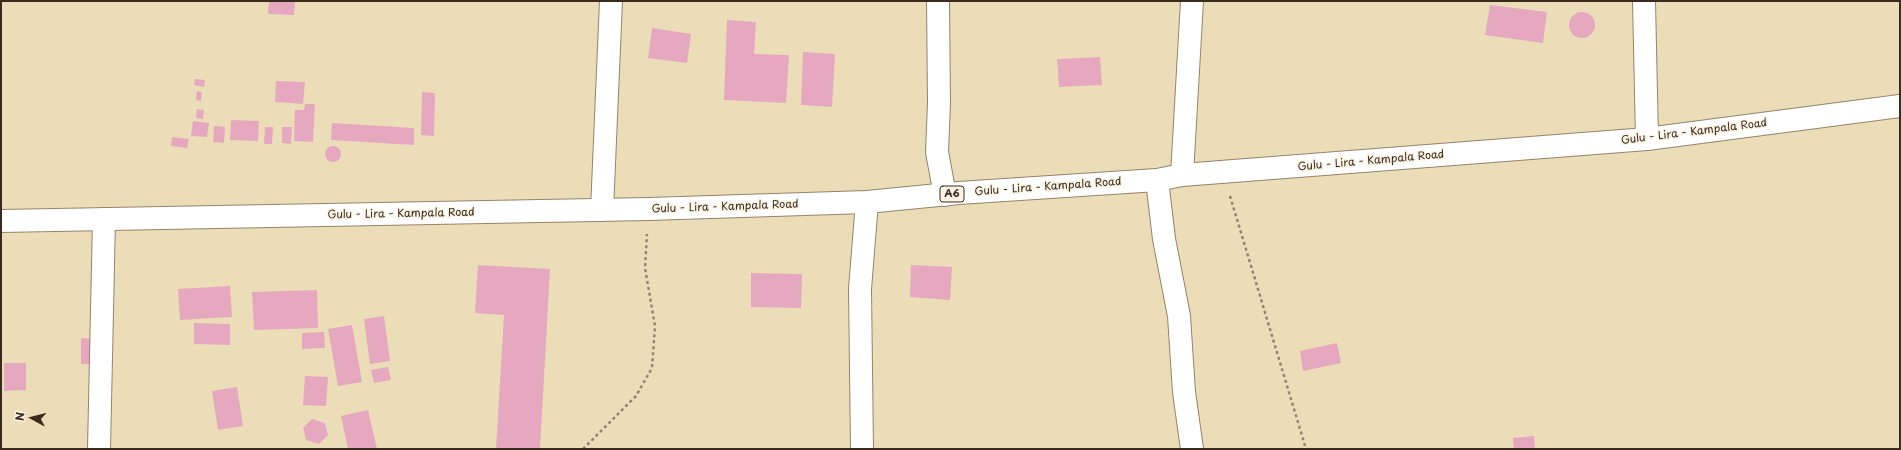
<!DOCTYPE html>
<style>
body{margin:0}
#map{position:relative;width:1901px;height:450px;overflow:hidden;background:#ecddb9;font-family:"Playpen Sans",sans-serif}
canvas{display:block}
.frame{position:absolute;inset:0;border:2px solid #3b2a1e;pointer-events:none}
.north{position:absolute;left:12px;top:398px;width:40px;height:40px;-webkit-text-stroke:3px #fcf5e5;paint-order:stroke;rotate:277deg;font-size:11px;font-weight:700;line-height:16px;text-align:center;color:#3b2a1e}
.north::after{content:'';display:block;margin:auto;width:14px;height:18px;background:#3b2a1e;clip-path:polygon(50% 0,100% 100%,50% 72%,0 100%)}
</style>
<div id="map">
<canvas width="1901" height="450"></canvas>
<div class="frame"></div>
<div class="north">N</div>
</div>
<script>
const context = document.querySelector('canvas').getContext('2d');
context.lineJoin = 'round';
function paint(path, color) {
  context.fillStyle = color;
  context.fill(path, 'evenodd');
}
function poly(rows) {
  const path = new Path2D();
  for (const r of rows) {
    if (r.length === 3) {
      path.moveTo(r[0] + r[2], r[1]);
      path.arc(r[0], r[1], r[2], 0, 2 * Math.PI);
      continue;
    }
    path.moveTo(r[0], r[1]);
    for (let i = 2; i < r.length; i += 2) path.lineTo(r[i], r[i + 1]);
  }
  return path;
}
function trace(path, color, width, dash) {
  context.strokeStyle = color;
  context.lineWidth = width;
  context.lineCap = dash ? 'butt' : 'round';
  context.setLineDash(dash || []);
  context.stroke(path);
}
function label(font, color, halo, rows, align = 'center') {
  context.font = font + ' "Playpen Sans",sans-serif';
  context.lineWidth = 3;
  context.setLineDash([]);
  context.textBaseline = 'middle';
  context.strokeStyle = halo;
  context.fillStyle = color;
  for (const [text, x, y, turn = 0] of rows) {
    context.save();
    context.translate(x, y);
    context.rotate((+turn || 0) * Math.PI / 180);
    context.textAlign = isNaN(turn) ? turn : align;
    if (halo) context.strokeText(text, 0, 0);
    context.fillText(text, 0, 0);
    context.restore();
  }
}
paint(poly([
 [269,1,295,1,294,15,268,14],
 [1490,5,1547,12,1543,43,1485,35],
 [1582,25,13],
 [727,20,756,22,754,54,789,55,786,103,724,100],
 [652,28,691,34,687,63,648,58],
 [803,52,835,54,832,107,801,105],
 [1100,57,1102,85,1059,87,1057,59],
 [195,79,205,80,204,87,194,85],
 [276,81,305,82,303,104,275,102],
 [197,91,202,92,201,101,196,100],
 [422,92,435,93,434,136,421,135],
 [305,104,315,104,313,142,294,141,295,110,304,110],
 [197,109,204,110,203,119,196,118],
 [231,120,259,121,258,141,230,140],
 [193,121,209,123,207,137,191,136],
 [332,123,414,128,414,145,331,140],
 [214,126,225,127,224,143,213,142],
 [265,127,273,127,272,144,264,144],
 [282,127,292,127,291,144,282,143],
 [172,137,189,139,187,148,171,146],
 [333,154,8],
 [478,265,550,269,540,449,496,449,504,315,475,313],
 [911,265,952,267,950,300,910,297],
 [751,273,802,274,801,308,751,307],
 [230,286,232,317,180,320,178,289],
 [317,290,318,328,254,330,252,292],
 [384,316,390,361,370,364,364,319],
 [194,323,230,324,230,345,194,344],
 [352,325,362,382,338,386,328,329],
 [324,332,325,348,302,349,302,333],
 [81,338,95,339,94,364,81,364],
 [1337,343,1341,363,1303,371,1300,351],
 [4,363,26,363,26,390,4,391],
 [388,367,391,380,374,383,371,370],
 [305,376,328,377,326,406,303,405],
 [237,387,243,426,218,430,212,391],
 [368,410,377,449,348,449,341,416],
 [312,419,325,423,328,435,319,444,306,440,303,428],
 [1534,436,1535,449,1514,449,1513,438]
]), '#e6a8bf');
const minor = poly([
 [938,1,939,103,937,152,945,195],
 [1644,1,1647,139],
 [1182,175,1192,1],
 [1157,180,1164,239,1179,316,1184,392,1192,449],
 [602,210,611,1],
 [99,449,104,219],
 [862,449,860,289,867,202]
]);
const major = poly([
 [1,221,649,209,867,202,959,193,1157,180,1182,175,1647,139,1900,106]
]);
trace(minor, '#94846c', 24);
trace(major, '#94846c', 24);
trace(poly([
 [1230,196,1306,449],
 [583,449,636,396,652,368,655,326,645,268,647,234]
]), '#94846c', 2.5, [3, 3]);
trace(minor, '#fff', 22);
trace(major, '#fff', 22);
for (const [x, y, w] of [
 [952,194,24]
]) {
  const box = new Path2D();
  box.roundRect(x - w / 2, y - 8, w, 16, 3);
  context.fillStyle = '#fcf5e5';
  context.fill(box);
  trace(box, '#3b2a1e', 1);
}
label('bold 10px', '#3b2a1e', null, [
 ["A6",952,194]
]);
label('11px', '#3b2a1e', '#fcf5e5', [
 ["Gulu - Lira - Kampala Road",1694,132,-7],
 ["Gulu - Lira - Kampala Road",1371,161,-5],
 ["Gulu - Lira - Kampala Road",1048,187,-4],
 ["Gulu - Lira - Kampala Road",725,207,-2],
 ["Gulu - Lira - Kampala Road",401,214,-1]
]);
</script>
